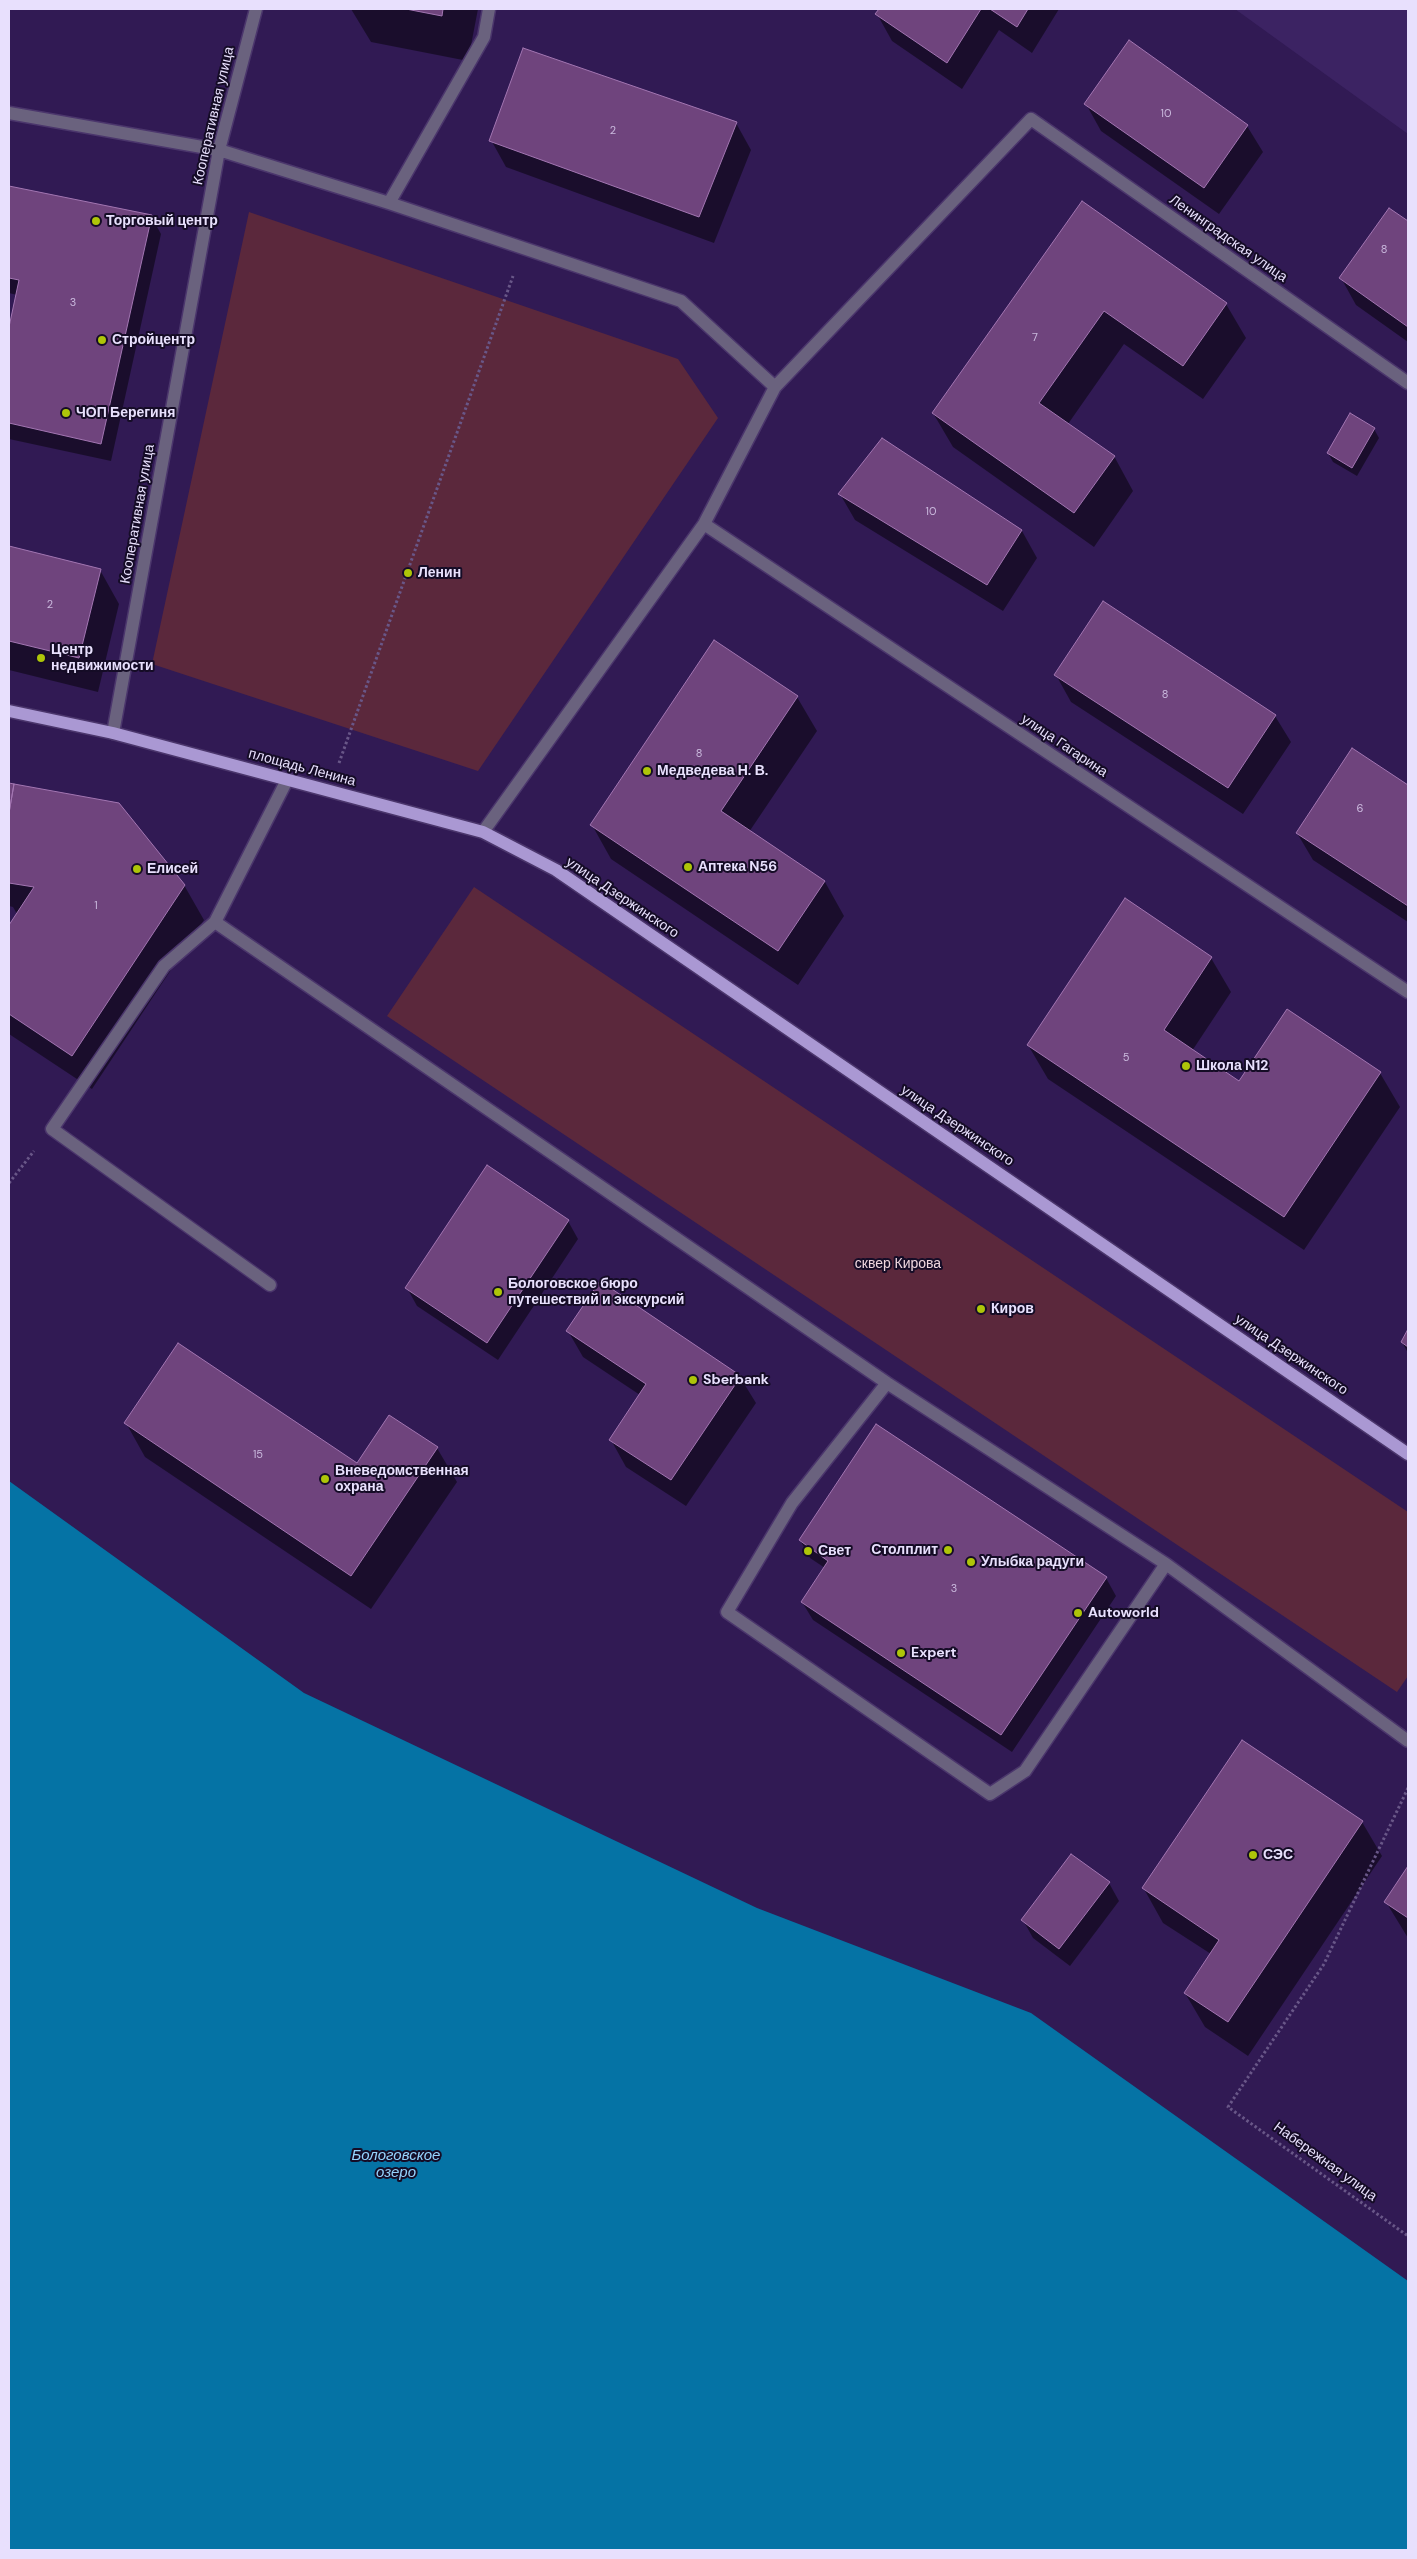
<!DOCTYPE html>
<meta charset="utf-8">
<style>
body{margin:0}
#map{position:relative;width:1417px;height:2559px;overflow:hidden;background:#311a54;font-family:"DM Sans",sans-serif}
canvas{display:block}
.frame{position:absolute;inset:0;border:10px solid #e8e0fd;pointer-events:none}
</style>
<div id="map">
<canvas width="1417" height="2559"></canvas>
<div class="frame"></div>
</div>
<script>
const context = document.querySelector('canvas').getContext('2d');
context.lineJoin = 'round';
function paint(path, color) {
  context.fillStyle = color;
  context.fill(path, 'evenodd');
}
function poly(rows) {
  const path = new Path2D();
  for (const r of rows) {
    path.moveTo(r[0], r[1]);
    for (let i = 2; i < r.length; i += 2) path.lineTo(r[i], r[i + 1]);
  }
  return path;
}
function trace(path, color, width, dash) {
  context.strokeStyle = color;
  context.lineWidth = width;
  context.lineCap = dash ? 'butt' : 'round';
  context.setLineDash(dash || []);
  context.stroke(path);
}
function label(font, color, halo, rows, align = 'center') {
  context.font = font + ' "DM Sans",sans-serif';
  context.lineWidth = 4;
  context.setLineDash([]);
  context.textBaseline = 'middle';
  context.strokeStyle = halo;
  context.fillStyle = color;
  for (const [text, x, y, turn = 0] of rows) {
    context.save();
    context.translate(x, y);
    context.rotate((+turn || 0) * Math.PI / 180);
    context.textAlign = isNaN(turn) ? turn : align;
    if (halo) context.strokeText(text, 0, 0);
    context.fillText(text, 0, 0);
    context.restore();
  }
}
paint(poly([
 [1235,9,1408,9,1408,134]
]), '#3c2363');
paint(poly([
 [249,212,678,359,718,418,478,771,152,664],
 [474,887,1408,1512,1408,1676,1397,1692,387,1016]
]), '#5b283c');
paint(poly([
 [9,1481,304,1693,757,1908,1031,2013,1408,2281,1408,2550,9,2550]
]), '#0573a5');
paint(poly([
 [351,9,478,9,468,61,371,42],
 [880,9,1059,9,1032,53,999,30,962,89,892,41,877,14],
 [1086,104,1247,126,1263,152,1219,214,1101,131],
 [736,123,751,150,714,243,506,167,491,140],
 [9,187,151,216,161,234,111,461,9,439,9,333,17,295,9,293],
 [1082,202,1226,304,1246,338,1203,399,1124,344,1068,424,1114,456,1133,491,1094,547,953,447,933,413],
 [1390,209,1408,222,1408,342,1356,305,1341,278],
 [1374,429,1379,438,1357,476,1333,462,1328,453],
 [882,439,1022,531,1037,558,1003,611,855,520,840,494],
 [9,547,100,570,119,604,98,692,9,670],
 [715,641,797,697,817,731,749,832,825,882,844,916,798,985,611,859,592,825],
 [1056,675,1275,716,1291,742,1243,814,1071,702],
 [1352,750,1408,786,1408,922,1313,860,1297,833],
 [9,785,118,804,184,885,204,920,92,1089,9,1034,9,927,17,914,13,907,9,906],
 [1125,900,1211,958,1231,992,1192,1051,1239,1082,1380,1073,1400,1107,1304,1250,1048,1079,1028,1045],
 [568,1221,578,1239,498,1360,417,1306,407,1288],
 [568,1331,740,1377,756,1403,686,1506,626,1467,611,1440,640,1395,583,1357],
 [1408,1332,1408,1353,1402,1342],
 [126,1423,357,1464,437,1448,457,1482,371,1609,145,1457],
 [800,1540,1106,1578,1116,1596,1012,1752,813,1620,802,1602,825,1568,810,1558],
 [1362,1822,1382,1856,1248,2056,1205,2027,1185,1993,1211,1954,1163,1923,1144,1889],
 [1408,1868,1408,1938,1386,1902],
 [1109,1883,1119,1901,1070,1966,1033,1938,1023,1920]
]), '#0007');
const building = poly([
 [406,9,443,9,442,16,406,9],
 [879,9,981,9,947,63,875,14,879,9],
 [990,9,1028,9,1017,27,990,9],
 [1129,40,1248,125,1204,188,1084,104,1129,40],
 [523,48,737,122,699,217,489,141,523,48],
 [9,186,152,215,101,444,9,423,9,327,19,280,9,278,9,186],
 [1082,201,1227,303,1183,366,1104,311,1039,403,1115,456,1074,513,932,413,1082,201],
 [1389,208,1408,221,1408,327,1339,278,1389,208],
 [1350,413,1375,428,1352,468,1327,453,1350,413],
 [882,438,1022,530,987,585,838,494,882,438],
 [9,546,101,569,79,658,9,641,9,546],
 [1103,601,1276,715,1228,788,1054,675,1103,601],
 [714,640,798,696,721,811,825,881,778,951,590,825,714,640],
 [1352,748,1408,785,1408,906,1296,833,1352,748],
 [9,783,14,784,9,813,9,783],
 [14,784,119,803,185,885,72,1056,9,1014,9,925,34,887,9,883,9,813,14,784],
 [1125,898,1212,957,1164,1030,1239,1081,1287,1009,1381,1072,1284,1217,1027,1045,1125,898],
 [487,1165,569,1220,487,1343,405,1288,487,1165],
 [600,1281,741,1376,671,1480,609,1440,646,1384,566,1331,600,1281],
 [1408,1329,1408,1347,1401,1342,1408,1329],
 [178,1343,357,1463,389,1415,438,1447,351,1576,124,1423,178,1343],
 [876,1424,1107,1577,1001,1735,801,1602,828,1561,799,1540,876,1424],
 [1242,1740,1363,1821,1228,2022,1184,1993,1219,1940,1142,1888,1242,1740],
 [1071,1854,1110,1882,1059,1949,1021,1920,1071,1854],
 [1408,1866,1408,1918,1384,1902,1408,1866]
]);
paint(building, '#6f447d');
trace(building, '#a376b2', 1);
const minor = poly([
 [9,113,219,150,389,203,681,301,775,387],
 [389,203,484,37,489,9],
 [704,524,1408,992],
 [113,733,219,150,256,9],
 [287,780,215,922,887,1383,1166,1564,1408,1741],
 [483,832,704,524,775,387,1031,119,1408,383],
 [215,922,164,966,52,1129,270,1285],
 [887,1383,792,1503,727,1612,990,1794,1025,1771,1166,1564]
]);
const major = poly([
 [9,711,113,733,483,832,556,870,1408,1454]
]);
trace(minor, '#4b366c', 15);
trace(major, '#4b366c', 15);
trace(poly([
 [339,763,513,276],
 [9,1183,34,1151],
 [1408,1788,1324,1964,1228,2107,1408,2236]
]), '#695788', 3, [2.5, 2.5]);
trace(minor, '#6a627e', 12);
trace(major, '#aa98d3', 12);
for (const [x, y, r, color] of [
 [96,221,5,"#aec509"],
 [102,340,5,"#aec509"],
 [66,413,5,"#aec509"],
 [408,573,5,"#aec509"],
 [41,658,5,"#aec509"],
 [647,771,5,"#aec509"],
 [688,867,5,"#aec509"],
 [137,869,5,"#aec509"],
 [1186,1066,5,"#aec509"],
 [498,1292,5,"#aec509"],
 [981,1309,5,"#aec509"],
 [693,1380,5,"#aec509"],
 [325,1479,5,"#aec509"],
 [948,1550,5,"#aec509"],
 [808,1551,5,"#aec509"],
 [971,1562,5,"#aec509"],
 [1078,1613,5,"#aec509"],
 [901,1653,5,"#aec509"],
 [1253,1855,5,"#aec509"]
]) {
  const dot = new Path2D();
  dot.arc(x, y, r, 0, 2 * Math.PI);
  context.fillStyle = color;
  context.fill(dot);
  trace(dot, '#150c26', 2);
}
label('11px', '#cab9dd', null, [
 ["10",1166,114],
 ["2",613,131],
 ["8",1384,250],
 ["3",73,303],
 ["7",1035,338],
 ["10",931,512],
 ["2",50,605],
 ["8",1165,695],
 ["8",699,754],
 ["6",1360,809],
 ["1",96,906],
 ["5",1126,1058],
 ["15",258,1455],
 ["3",954,1589]
]);
label('14px', '#e8e0fd', '#150c26', [
 ["Кооперативная улица",214,116,-77],
 ["Ленинградская улица",1228,239,35],
 ["Кооперативная улица",138,514,-80],
 ["улица Гагарина",1064,746,34],
 ["площадь Ленина",302,768,15],
 ["улица Дзержинского",622,898,34],
 ["улица Дзержинского",957,1126,34],
 ["улица Дзержинского",1291,1355,34],
 ["Набережная улица",1325,2162,36]
]);
label('bold 14px', '#e8e0fd', '#150c26', [
 ["Торговый центр",106,221],
 ["Стройцентр",112,340],
 ["ЧОП Берегиня",76,413],
 ["Ленин",418,573],
 ["Центр",51,650],
 ["недвижимости",51,666],
 ["Медведева Н. В.",657,771],
 ["Аптека N56",698,867],
 ["Елисей",147,869],
 ["Школа N12",1196,1066],
 ["Бологовское бюро",508,1284],
 ["путешествий и экскурсий",508,1300],
 ["Киров",991,1309],
 ["Sberbank",703,1380],
 ["Вневедомственная",335,1471],
 ["охрана",335,1487],
 ["Столплит",938,1550,"right"],
 ["Свет",818,1551],
 ["Улыбка радуги",981,1562],
 ["Autoworld",1088,1613],
 ["Expert",911,1653],
 ["СЭС",1263,1855]
], 'left');
label('14px', '#efd6de', '#150c26', [
 ["сквер Кирова",898,1264]
]);
label('italic 15px', '#94d3fd', '#150c26', [
 ["Бологовское",396,2156],
 ["озеро",396,2173]
]);
</script>
